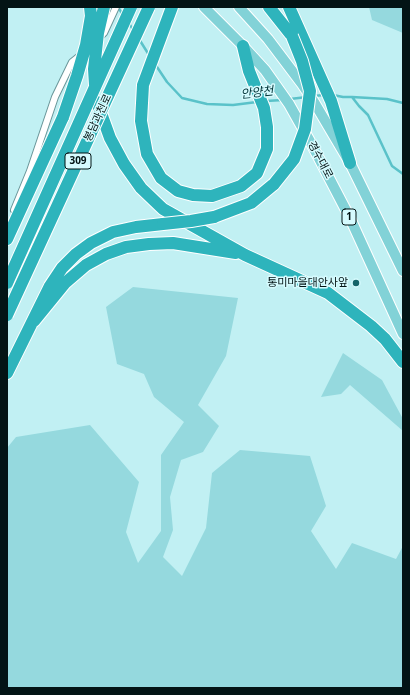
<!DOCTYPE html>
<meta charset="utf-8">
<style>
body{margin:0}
#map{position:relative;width:410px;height:695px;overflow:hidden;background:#c1f0f3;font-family:"Open Sans",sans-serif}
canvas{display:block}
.frame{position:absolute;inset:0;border:8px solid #031415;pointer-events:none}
</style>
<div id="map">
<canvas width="410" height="695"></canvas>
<div class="frame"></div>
</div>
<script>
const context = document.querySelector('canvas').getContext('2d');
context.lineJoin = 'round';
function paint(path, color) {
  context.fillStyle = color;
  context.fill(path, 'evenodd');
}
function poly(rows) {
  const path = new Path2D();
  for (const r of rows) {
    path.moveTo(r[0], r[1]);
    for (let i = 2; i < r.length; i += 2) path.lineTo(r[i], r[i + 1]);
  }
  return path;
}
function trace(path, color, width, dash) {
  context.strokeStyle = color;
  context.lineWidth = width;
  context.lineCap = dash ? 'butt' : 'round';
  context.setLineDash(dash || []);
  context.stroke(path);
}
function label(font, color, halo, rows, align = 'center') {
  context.font = font + ' "Open Sans","Noto Sans KR",sans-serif';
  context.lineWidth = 3;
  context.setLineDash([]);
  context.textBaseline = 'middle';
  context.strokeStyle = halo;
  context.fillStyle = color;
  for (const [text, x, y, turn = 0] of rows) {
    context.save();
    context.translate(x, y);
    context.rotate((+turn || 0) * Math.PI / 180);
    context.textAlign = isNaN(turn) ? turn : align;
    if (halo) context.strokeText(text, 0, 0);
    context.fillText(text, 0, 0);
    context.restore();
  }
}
paint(poly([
 [369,7,403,7,403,33,372,20],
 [133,287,238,298,226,356,198,405,219,426,203,452,181,460,170,497,173,530,163,557,182,576,206,528,212,473,240,450,310,456,326,506,311,531,336,569,352,543,396,559,403,546,403,688,7,688,7,448,16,437,90,425,139,482,126,532,138,563,161,531,161,455,184,422,154,397,144,374,117,364,106,307],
 [343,353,382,380,403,419,403,431,350,385,341,394,321,397]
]), '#95d9de');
trace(poly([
 [118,7,123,15],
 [128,22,134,31],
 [139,39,149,55],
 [155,64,167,82,182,98,207,104,233,105,257,102],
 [333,95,343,97,352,97,359,106,368,115,392,166,403,174],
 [314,96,324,95],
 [352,97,387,99,403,103],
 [290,99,307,97],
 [266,101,283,100]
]), '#5ac2c9', 2.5);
const street = poly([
 [99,38,104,33,116,7],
 [14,210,30,171,55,97,72,62,82,54]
]);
const primary = poly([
 [204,7,243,46,265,70,289,104,312,145,350,218,403,334],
 [239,7,268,39,302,84,314,102,350,163,403,271]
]);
const highway = poly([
 [172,7,143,85,141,121,147,154,161,178,178,191,193,195,212,196,241,186,257,173,267,149,267,127,264,108,249,71,243,46],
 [269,7,292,36],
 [289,7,331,101,350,163],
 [97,102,110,138,124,164,141,188,163,209,245,255,328,293,371,326,385,339,403,362],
 [214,217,251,203,274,184],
 [7,239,63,117],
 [34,321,65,283,86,265,106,254,126,247,149,244,173,243,236,253],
 [7,373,50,286,62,268,76,254,91,243,113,232,136,227,163,224]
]);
trace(street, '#6a979a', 8);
trace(primary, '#fff', 12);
trace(highway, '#fff', 14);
trace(street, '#fff', 6);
trace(primary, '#82d2d7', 10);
trace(highway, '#2eb4bc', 12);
const highwayBridge = poly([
 [95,85,94,69,98,33,104,7],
 [63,117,77,76,86,45,91,16,90,7],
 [274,184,294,159,305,129,310,91,302,61,292,36],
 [163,224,191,221,214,217],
 [7,283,131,7],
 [7,315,149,7]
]);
trace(highwayBridge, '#fff', 14, []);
trace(highwayBridge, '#2eb4bc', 12);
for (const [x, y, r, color] of [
 [356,283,4,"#146368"]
]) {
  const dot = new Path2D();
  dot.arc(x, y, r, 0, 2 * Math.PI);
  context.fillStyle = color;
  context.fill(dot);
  trace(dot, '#d6fbfe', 1.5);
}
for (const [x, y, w] of [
 [78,161,26],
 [349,217,14]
]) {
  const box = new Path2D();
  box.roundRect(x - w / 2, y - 8, w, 16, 3);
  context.fillStyle = '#d6fbfe';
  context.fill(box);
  trace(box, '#031415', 1);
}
label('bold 10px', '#031415', null, [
 ["309",78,161],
 ["1",349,217]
]);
label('11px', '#031415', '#d6fbfe', [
 ["봉담과천로",98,118,-65],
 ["경수대로",320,160,62]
]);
label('11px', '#031415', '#d6fbfe', [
 ["통미마을대안사앞",348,283]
], 'right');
label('italic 12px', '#003337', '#d6fbfe', [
 ["안양천",257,93,-6]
]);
</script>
